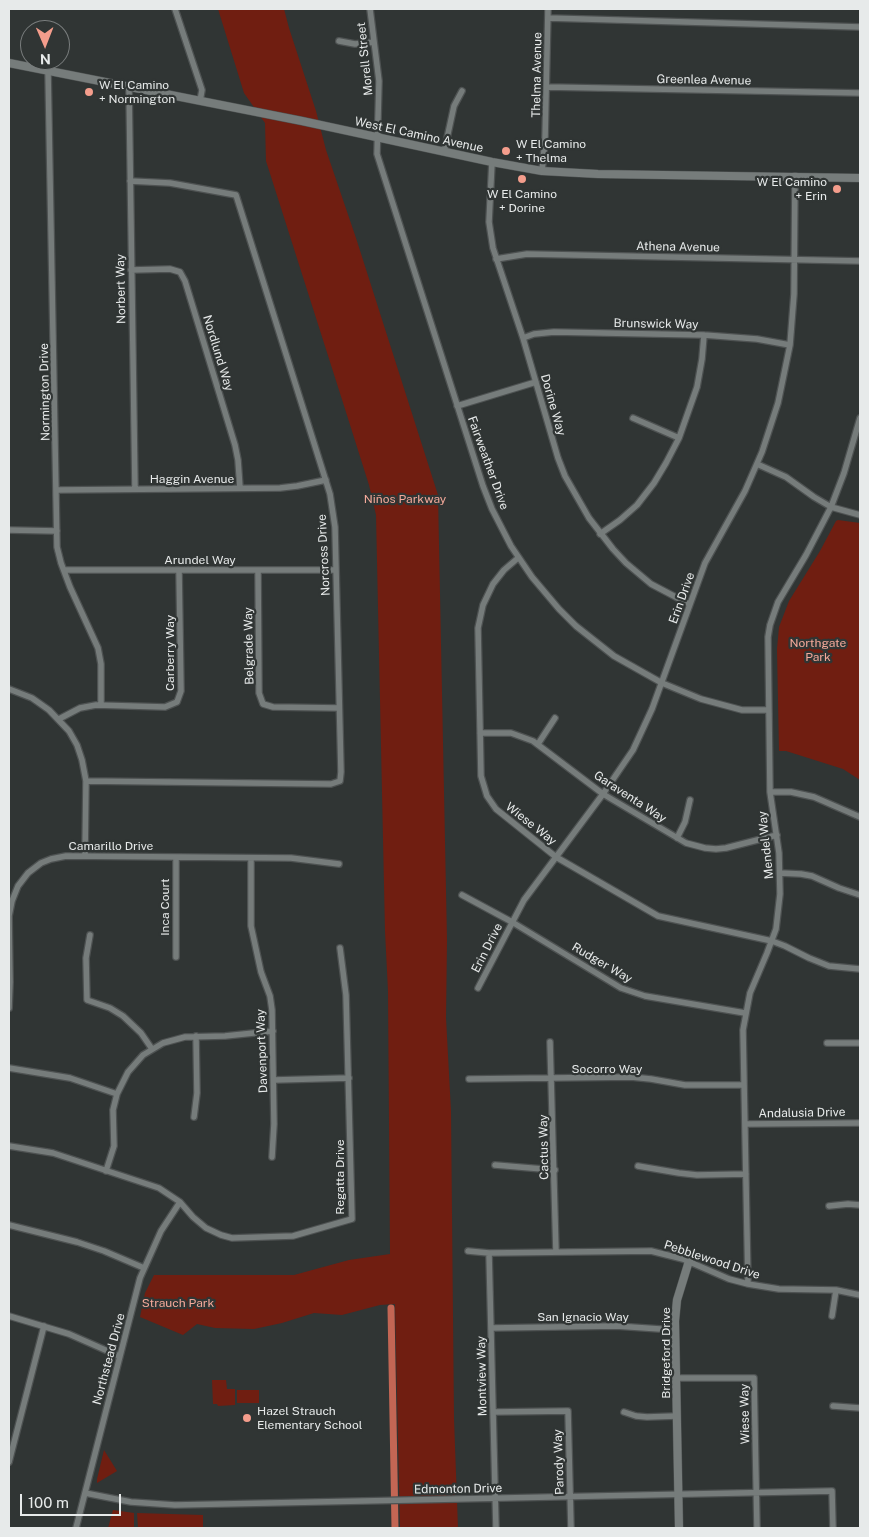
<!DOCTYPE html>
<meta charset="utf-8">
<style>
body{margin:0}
#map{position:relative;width:869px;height:1537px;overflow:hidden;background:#303534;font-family:"Public Sans",sans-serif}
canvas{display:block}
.frame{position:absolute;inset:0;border:10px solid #e7eaea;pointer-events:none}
.north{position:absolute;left:20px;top:20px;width:50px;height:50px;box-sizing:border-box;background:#303534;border:1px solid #797d7d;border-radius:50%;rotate:179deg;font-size:14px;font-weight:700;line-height:20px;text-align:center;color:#e7eaea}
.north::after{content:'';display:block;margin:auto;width:18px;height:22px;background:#f49d8c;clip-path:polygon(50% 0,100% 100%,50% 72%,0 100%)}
.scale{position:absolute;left:20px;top:1494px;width:101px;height:22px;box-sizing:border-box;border:2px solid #e7eaea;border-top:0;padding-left:6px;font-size:15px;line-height:18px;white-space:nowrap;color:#e7eaea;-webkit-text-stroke:4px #303534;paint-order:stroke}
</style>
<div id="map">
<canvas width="869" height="1537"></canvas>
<div class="frame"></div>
<div class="north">N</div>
<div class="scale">100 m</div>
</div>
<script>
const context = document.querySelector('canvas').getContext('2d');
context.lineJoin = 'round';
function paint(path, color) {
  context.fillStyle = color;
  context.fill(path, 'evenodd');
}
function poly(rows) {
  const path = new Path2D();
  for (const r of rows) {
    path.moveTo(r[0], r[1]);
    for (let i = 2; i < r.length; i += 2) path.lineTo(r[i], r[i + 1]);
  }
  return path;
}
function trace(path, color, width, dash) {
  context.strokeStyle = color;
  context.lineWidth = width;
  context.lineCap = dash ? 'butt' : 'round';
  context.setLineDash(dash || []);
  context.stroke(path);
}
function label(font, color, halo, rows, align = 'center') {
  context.font = font + ' "Public Sans",sans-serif';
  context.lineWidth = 4.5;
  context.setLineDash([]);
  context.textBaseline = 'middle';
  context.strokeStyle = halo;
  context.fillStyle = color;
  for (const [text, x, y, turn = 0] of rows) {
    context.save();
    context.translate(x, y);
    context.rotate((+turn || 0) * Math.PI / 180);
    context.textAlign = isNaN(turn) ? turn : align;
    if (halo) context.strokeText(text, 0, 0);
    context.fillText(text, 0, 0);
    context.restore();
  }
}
paint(poly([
 [218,9,284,9,289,28,316,111,326,150,356,238,438,495,447,940,446,1018,451,1111,454,1419,458,1528,400,1528,395,1304,380,1305,342,1315,314,1313,282,1323,254,1329,215,1328,197,1324,183,1335,140,1317,145,1293,154,1275,294,1275,349,1260,390,1254,388,991,385,931,376,515,369,485,345,409,266,161,265,123,244,93],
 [838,520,860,523,860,780,843,769,786,751,779,751,777,649,779,627,789,601,820,551,836,521],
 [212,1380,226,1380,227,1389,235,1389,235,1405,218,1406,217,1404,213,1404],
 [237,1390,259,1390,259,1403,237,1403],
 [104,1450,117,1471,97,1483,97,1479],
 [113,1510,134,1513,134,1528,108,1528],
 [137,1513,203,1515,203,1528,138,1528]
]), '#701e11');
trace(poly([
 [391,1308,395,1528]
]), '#c36654', 7);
const street = poly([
 [175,9,202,90,200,101],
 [370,9,379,81,377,154,483,486,492,509,511,546,532,577,559,609,576,626,614,656,662,683,701,699,742,710,769,710],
 [548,18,860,27],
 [339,41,355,44,374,42],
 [48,71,57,547,61,563,70,587,98,648,101,664,101,705],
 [547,87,860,93],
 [129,88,135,489],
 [444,152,454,106,462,91],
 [492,162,489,222,493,248,523,338,558,458,565,476,589,518,613,549,626,563,651,584,689,604],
 [542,171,545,140,548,9],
 [496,259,527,254,860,261],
 [131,270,170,269,180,272,185,281,235,445,238,460,240,488],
 [523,338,534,334,554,332,704,335,757,339,790,345],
 [457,406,536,382],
 [633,418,679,438],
 [757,464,786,477,814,497,831,507,860,515],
 [57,490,280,488,297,486,326,480],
 [9,530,57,531],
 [600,534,620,520,637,505,654,483,666,463,679,438,697,387,702,359,704,335],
 [518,558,504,570,493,584,483,605,478,628,481,776,487,796,496,809,556,857,658,916,772,941,785,946,809,958,829,966,860,969],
 [64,570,336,570],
 [258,570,259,693,263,704,273,707,339,708],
 [9,689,32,698,49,710,69,731,77,745,82,760,86,781,85,856],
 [59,719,80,708,96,705,165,707,177,702,181,691,179,570],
 [480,733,511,733,533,741,603,794,686,843,705,848,716,849,726,848,777,835],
 [538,744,555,718],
 [86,781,331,784,340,781,341,772,335,527,330,494,236,195,170,183,130,181],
 [770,792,791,792,814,797,860,817],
 [677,838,685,822,690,800],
 [176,857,176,957],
 [251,858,251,926,261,972,270,996,272,1010,274,1124,272,1157],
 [780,873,801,874,812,876,839,888,860,895],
 [462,895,512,922,621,988,645,996,745,1013],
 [90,935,86,958,87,1000,110,1008,123,1016,141,1033,152,1049],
 [478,988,524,900,603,794,633,750,652,709,705,563,745,491,762,452,778,403,790,345,794,294,795,176],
 [9,1008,10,982,9,916,12,901,18,886,28,873,41,863,51,859,66,856,291,858,339,864],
 [550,1042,556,1252],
 [827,1043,860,1043],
 [9,1068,70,1078,117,1094],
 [469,1079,631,1077,651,1079,685,1085,744,1085],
 [274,1080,349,1078],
 [194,1117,197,1093,196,1036],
 [745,1124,860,1123],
 [9,1146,53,1153,159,1188,180,1202,193,1217,206,1228,221,1235,232,1238,293,1236,352,1219,346,995,340,948],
 [495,1165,555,1170],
 [638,1166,679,1173,697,1175,746,1174],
 [106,1171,114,1146,113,1110,117,1094,128,1072,143,1055,163,1043,185,1037,225,1036,273,1031],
 [829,1206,848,1204,860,1205],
 [9,1225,77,1242,104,1251,144,1268],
 [468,1251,489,1253,651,1251,683,1259,729,1279,748,1284,779,1289,836,1290,860,1295],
 [489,1253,496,1528],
 [748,1284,743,1030,750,993,767,953,776,929,780,894,779,853,770,792,768,637,770,625,778,602,806,555,831,507,844,473,860,418],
 [9,1316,69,1334,119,1356],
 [832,1316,836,1290],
 [491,1328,616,1326,675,1330],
 [676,1378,754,1378,757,1528],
 [833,1406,860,1408],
 [493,1412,568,1411,571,1528],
 [624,1412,636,1416,647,1417,677,1416],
 [9,1462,44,1326],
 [85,1493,131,1502,175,1505,832,1491,833,1528],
 [76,1528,140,1278,161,1231,180,1202]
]);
const secondary = poly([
 [9,63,302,121,492,162,542,171,598,174,860,178],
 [679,1528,675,1321,677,1300,689,1261]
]);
trace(street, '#4e5252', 8);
trace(secondary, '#4e5252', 9);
trace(street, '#767c7b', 5.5);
trace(secondary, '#767c7b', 8);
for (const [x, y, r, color] of [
 [89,92,5,"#f49d8c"],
 [506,151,5,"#f49d8c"],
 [522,179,5,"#f49d8c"],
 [837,189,5,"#f49d8c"],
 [247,1418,5,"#f49d8c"]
]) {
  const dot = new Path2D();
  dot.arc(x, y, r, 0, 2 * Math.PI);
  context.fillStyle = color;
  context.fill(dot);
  trace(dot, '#303534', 2);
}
label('12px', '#e7eaea', '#303534', [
 ["Morell Street",365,59,-96],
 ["Thelma Avenue",537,75,-89],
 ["Greenlea Avenue",704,80,1],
 ["West El Camino Avenue",419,135,12],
 ["Athena Avenue",678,247,1],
 ["Norbert Way",121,289,-91],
 ["Brunswick Way",656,324,1],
 ["Nordlund Way",218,353,73],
 ["Normington Drive",45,392,-91],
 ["Dorine Way",553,405,74],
 ["Fairweather Drive",488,463,70],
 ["Haggin Avenue",192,479],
 ["Norcross Drive",324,555,-93],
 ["Arundel Way",200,560],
 ["Erin Drive",682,598,-70],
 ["Belgrade Way",249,646,-91],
 ["Carberry Way",170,653,-90],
 ["Garaventa Way",630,797,33],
 ["Wiese Way",531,824,38],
 ["Mendel Way",766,845,-96],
 ["Camarillo Drive",111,846],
 ["Inca Court",165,907,-90],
 ["Erin Drive",487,948,-63],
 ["Rudger Way",602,963,30],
 ["Davenport Way",262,1051,-92],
 ["Socorro Way",607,1069],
 ["Andalusia Drive",802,1113,-1],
 ["Cactus Way",544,1147,-91],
 ["Regatta Drive",340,1177,-90],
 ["Pebblewood Drive",712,1260,18],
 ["San Ignacio Way",583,1317],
 ["Bridgeford Drive",666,1353,-90],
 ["Northstead Drive",109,1359,-75],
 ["Montview Way",482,1376,-91],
 ["Wiese Way",745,1414,-91],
 ["Parody Way",559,1462,-92],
 ["Edmonton Drive",458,1489,-1]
]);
label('12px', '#e7eaea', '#303534', [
 ["W El Camino",99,85],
 ["+ Normington",99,99],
 ["W El Camino",516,144],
 ["+ Thelma",516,158],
 ["W El Camino",827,182,"right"],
 ["+ Erin",827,196,"right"],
 ["W El Camino",522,194,"center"],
 ["+ Dorine",522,208,"center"],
 ["Hazel Strauch",257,1411],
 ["Elementary School",257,1425]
], 'left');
label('12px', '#f4a99a', '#303534', [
 ["Niños Parkway",405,499],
 ["Northgate",818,643],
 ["Park",818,657],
 ["Strauch Park",178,1303]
]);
</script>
